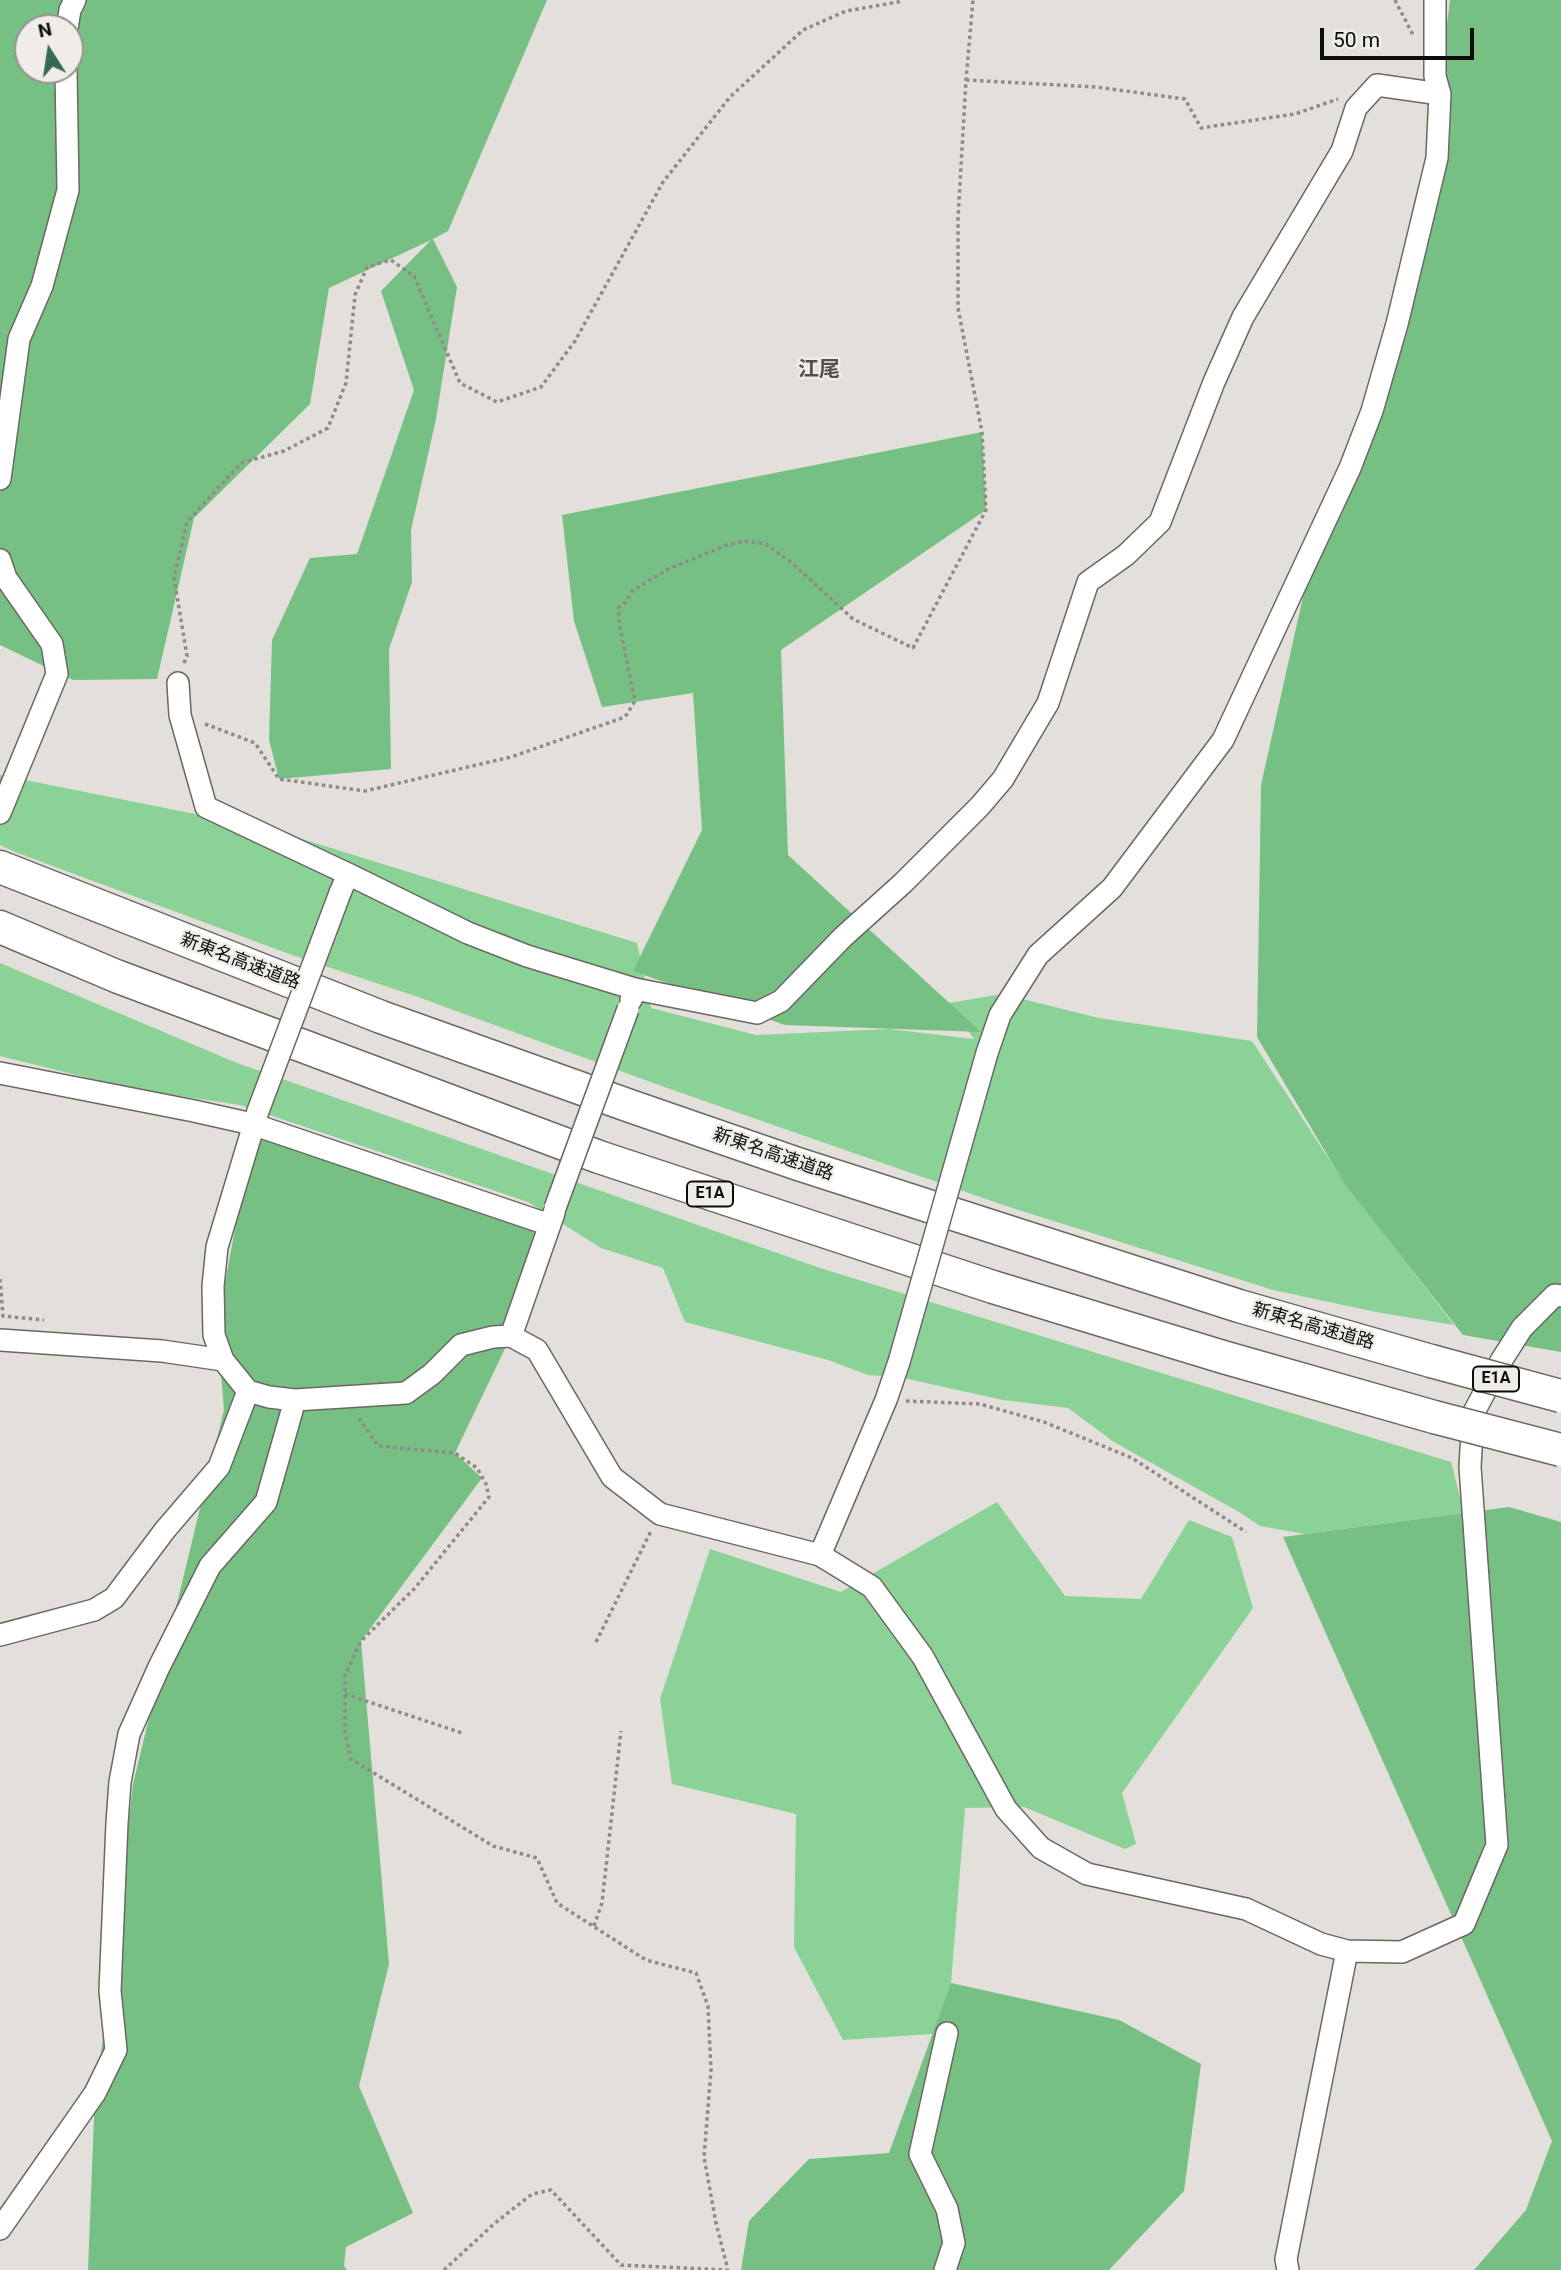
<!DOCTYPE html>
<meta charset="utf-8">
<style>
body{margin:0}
#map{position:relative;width:1561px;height:2270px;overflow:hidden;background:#e3dfda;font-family:Roboto,sans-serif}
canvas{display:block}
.north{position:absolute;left:14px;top:14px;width:70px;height:70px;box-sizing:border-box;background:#f0ece7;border:2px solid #96938f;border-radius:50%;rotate:348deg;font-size:19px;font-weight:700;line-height:28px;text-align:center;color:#0e0d0b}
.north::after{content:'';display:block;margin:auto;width:24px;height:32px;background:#346b52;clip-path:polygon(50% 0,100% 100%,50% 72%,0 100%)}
.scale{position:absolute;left:1320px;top:28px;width:154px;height:32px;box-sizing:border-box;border:4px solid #0e0d0b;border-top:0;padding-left:9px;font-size:21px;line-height:24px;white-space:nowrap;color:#0e0d0b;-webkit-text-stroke:5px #f0ece7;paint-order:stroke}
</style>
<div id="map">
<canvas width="1561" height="2270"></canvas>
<div class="north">N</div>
<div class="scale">50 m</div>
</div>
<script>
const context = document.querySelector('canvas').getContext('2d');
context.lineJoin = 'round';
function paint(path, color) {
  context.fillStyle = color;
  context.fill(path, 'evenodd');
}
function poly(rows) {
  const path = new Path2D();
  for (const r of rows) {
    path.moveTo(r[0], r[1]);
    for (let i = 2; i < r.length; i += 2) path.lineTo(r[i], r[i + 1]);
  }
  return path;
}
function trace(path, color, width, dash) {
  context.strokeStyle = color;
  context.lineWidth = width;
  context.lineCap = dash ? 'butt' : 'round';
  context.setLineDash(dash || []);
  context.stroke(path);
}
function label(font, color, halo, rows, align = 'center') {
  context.font = font + ' Roboto,"Noto Sans JP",sans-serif';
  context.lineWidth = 5;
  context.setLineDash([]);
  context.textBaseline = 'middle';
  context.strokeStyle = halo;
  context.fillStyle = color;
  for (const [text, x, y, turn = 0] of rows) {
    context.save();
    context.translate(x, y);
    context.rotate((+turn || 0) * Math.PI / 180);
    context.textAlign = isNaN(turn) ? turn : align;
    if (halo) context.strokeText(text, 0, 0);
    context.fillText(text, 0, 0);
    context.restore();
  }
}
paint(poly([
 [0,775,270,829,637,943,651,1008,756,1035,889,1029,974,1039,949,1003,1002,994,1099,1018,1252,1041,1342,1179,1454,1325,1376,1312,1273,1290,1006,1206,667,1088,418,997,292,955,15,852,0,845],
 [0,963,237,1063,820,1268,1451,1462,1464,1513,1305,1534,1260,1526,1239,1512,1114,1442,1068,1408,1003,1400,899,1377,868,1375,828,1360,685,1322,663,1268,601,1248,528,1202,240,1105,133,1089,0,1056],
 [997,1502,1065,1596,1141,1599,1189,1520,1232,1537,1253,1608,1122,1793,1136,1844,1125,1849,1024,1807,965,1808,947,2033,843,2040,794,1947,796,1814,672,1784,660,1699,710,1549,841,1592]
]), '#8bd296');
paint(poly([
 [0,0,547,0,448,231,433,239,457,287,436,419,411,530,412,582,389,649,391,769,279,779,269,740,272,640,310,558,357,554,414,390,381,291,431,240,329,288,310,404,194,518,157,679,73,680,0,645],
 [28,28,70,28,70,70,28,70],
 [1450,0,1561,0,1561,1352,1463,1335,1344,1183,1257,1037,1261,785,1313,552,1414,289],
 [982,432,986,510,781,650,788,855,981,1032,785,1025,633,971,702,830,693,693,602,707,574,621,562,515],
 [253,1133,550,1225,511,1336,455,1453,482,1478,361,1641,389,1964,359,2086,413,2213,346,2247,344,2266,347,2270,88,2270,95,2093,110,1991,133,1784,224,1410,217,1326],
 [1509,1507,1561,1522,1561,2270,1474,2270,1526,2210,1552,2141,1283,1537],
 [951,1983,1119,2020,1201,2064,1184,2191,1109,2270,741,2270,749,2221,809,2159,889,2153]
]), '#77c083');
const minor = poly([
 [67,28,70,10,75,0],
 [0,479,19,339,42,286,68,190,66,70],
 [0,560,6,578,52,644,57,674,0,813],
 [178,683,180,715,206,807,348,874],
 [340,893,348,874,468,933,527,956,635,989,631,1000],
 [635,989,757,1013,781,1001,843,937,903,883,980,806,1003,779,1048,703,1088,582,1126,555,1160,522,1214,382,1243,317,1342,151,1356,108,1377,85,1440,94],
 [987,1053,1000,1015,1038,955,1112,888,1223,740,1350,468,1372,411,1397,324,1437,158,1440,94,1435,76,1435,0],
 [0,1073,194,1111,252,1124,550,1225],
 [258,1111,217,1247,213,1286,214,1335,223,1360,248,1391,269,1397,295,1400,406,1393,432,1374,461,1345,493,1337,511,1336,537,1350,612,1477,660,1514,820,1555,872,1587,923,1657,1006,1809,1041,1848,1087,1874,1246,1909,1321,1944,1347,1951,1402,1952,1464,1924,1497,1845,1470,1467,1473,1414,1501,1361,1522,1328,1555,1295,1561,1296],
 [511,1336,554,1213],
 [0,1340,162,1351,223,1360],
 [820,1555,886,1400,899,1362],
 [0,1635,94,1610,114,1598,165,1530,219,1467,248,1391],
 [0,2229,95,2093,116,2050,110,1991,117,1823,120,1782,129,1734,159,1667,210,1566,266,1502,295,1400],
 [945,2270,954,2243,947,2209,920,2154,947,2033],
 [1288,2270,1286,2259,1347,1951]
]);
const highway = poly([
 [0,867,381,1017,630,1106,798,1164,1239,1306,1431,1361],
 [0,927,116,976,599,1157,993,1287,1223,1357,1434,1417]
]);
trace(minor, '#6b6763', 24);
trace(highway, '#6b6763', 35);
trace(poly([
 [1395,0,1413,35],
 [966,80,1096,87,1185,99,1201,128,1295,114,1338,99],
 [184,663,187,656,174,578,187,522,241,463,284,451,328,428,346,383,355,295,367,267,391,260,414,276,460,383,497,402,541,387,575,341,663,182,730,97,803,30,846,11,898,2,901,0],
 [205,724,255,743,279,779,365,791,511,757,625,717,635,701,619,623,619,607,626,602,632,591,668,569,727,545,744,541,766,544,792,563,853,619,913,648,986,510,982,432,958,308,958,218,966,80,973,0],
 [0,1279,3,1316,44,1320],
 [906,1401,980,1404,1044,1422,1132,1458,1246,1532],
 [359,1418,378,1446,455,1453,477,1468,486,1484,489,1497,415,1588,361,1641,345,1675,345,1733,351,1759,493,1846,537,1858,557,1903,646,1960,696,1973,708,2006,711,2070,704,2157,716,2223,728,2270],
 [596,1642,651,1531],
 [345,1694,462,1733],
 [594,1926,602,1903,621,1731],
 [444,2270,495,2223,532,2194,551,2190,621,2265,727,2270]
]), '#8f8c88', 3.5, [3.5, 3.5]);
trace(minor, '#fff', 21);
trace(highway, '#fff', 32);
const minorBridge = poly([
 [258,1111,340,893],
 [555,1208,628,1009],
 [899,1362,987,1053]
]);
const highwayBridge = poly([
 [1431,1361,1561,1396],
 [1434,1417,1561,1450]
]);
trace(minorBridge, '#6b6763', 24, []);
trace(highwayBridge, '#6b6763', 35, []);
trace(minorBridge, '#fff', 21);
trace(highwayBridge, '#fff', 32);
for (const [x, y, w] of [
 [710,1194,46],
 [1496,1379,46]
]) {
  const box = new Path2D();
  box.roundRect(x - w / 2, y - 12.5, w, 25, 5);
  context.fillStyle = '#f0ece7';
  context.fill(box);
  trace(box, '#0e0d0b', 2);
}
label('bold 16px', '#0e0d0b', null, [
 ["E1A",710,1194],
 ["E1A",1496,1379]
]);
label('18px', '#0e0d0b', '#f0ece7', [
 ["新東名高速道路",240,962,21],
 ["新東名高速道路",773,1155,19],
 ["新東名高速道路",1313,1327,16]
]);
label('bold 21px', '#54514d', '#f0ece7', [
 ["江尾",819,371]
]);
</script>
